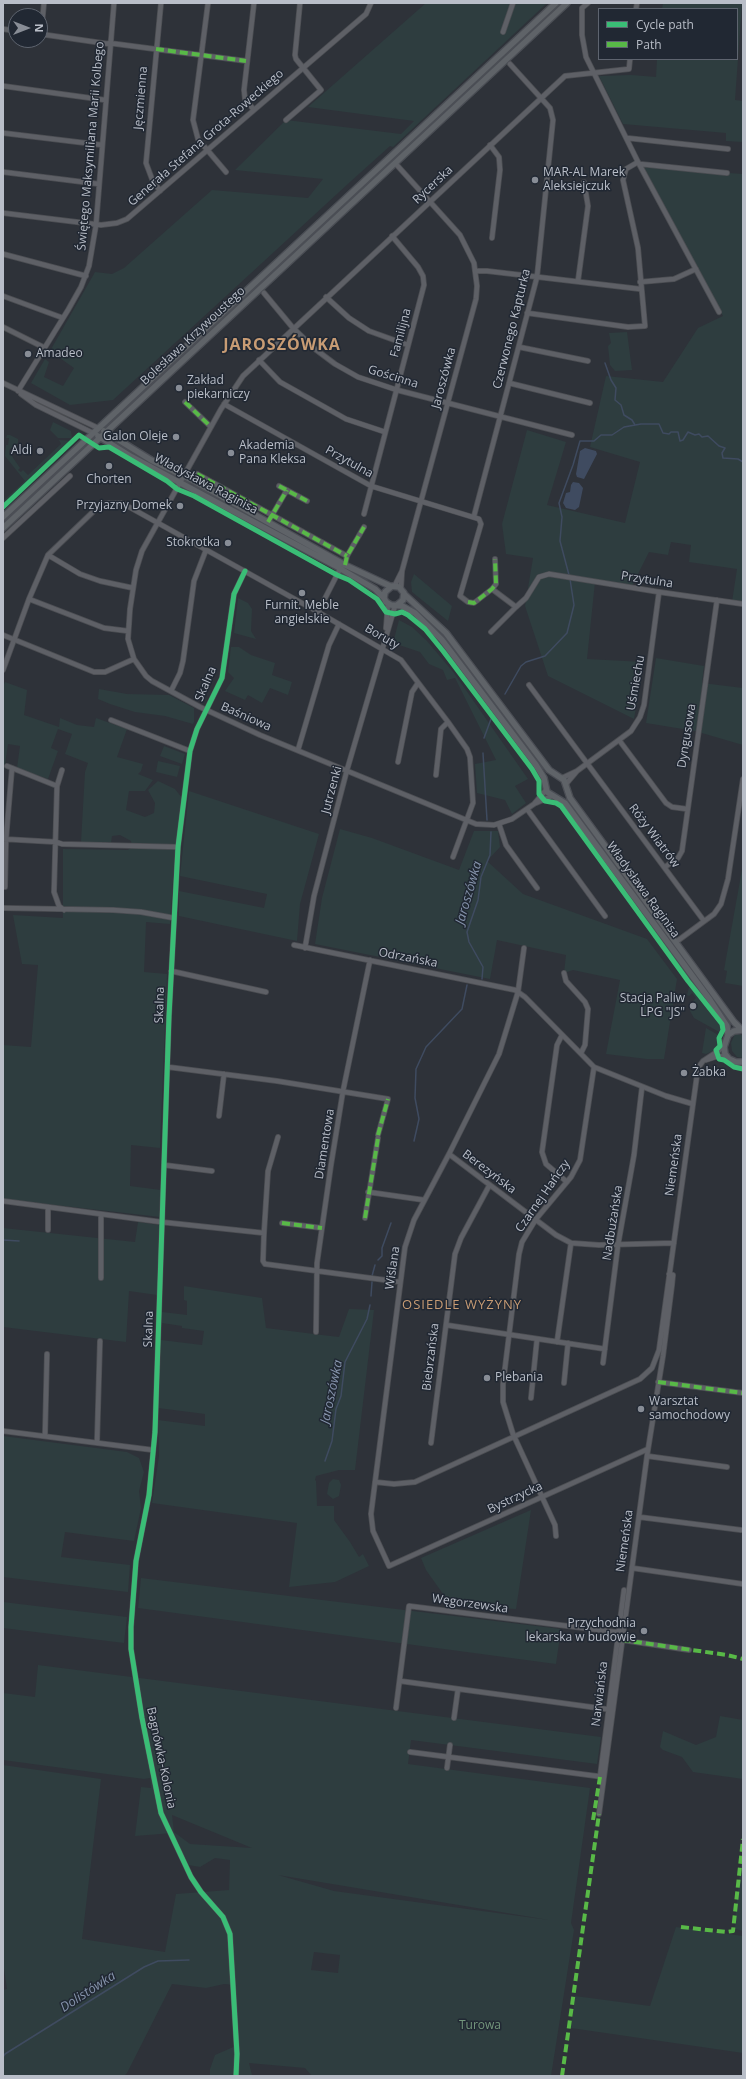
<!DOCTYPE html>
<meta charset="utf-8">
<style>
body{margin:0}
#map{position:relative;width:746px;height:2079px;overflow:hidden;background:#2e3239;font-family:"Open Sans",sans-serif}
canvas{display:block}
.frame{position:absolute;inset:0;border:4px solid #b9bec8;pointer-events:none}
.legend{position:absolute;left:598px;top:8px;width:140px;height:52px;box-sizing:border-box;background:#212833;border:1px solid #5e646f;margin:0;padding:5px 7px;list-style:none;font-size:12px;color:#b9bec8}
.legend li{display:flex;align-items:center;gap:8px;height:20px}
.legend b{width:20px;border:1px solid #5e646f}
.north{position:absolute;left:8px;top:8px;width:40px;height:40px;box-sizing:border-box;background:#212833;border:1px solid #5e646f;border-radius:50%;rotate:90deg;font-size:11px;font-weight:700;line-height:16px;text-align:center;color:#b9bec8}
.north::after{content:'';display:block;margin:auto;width:14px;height:18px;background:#888d96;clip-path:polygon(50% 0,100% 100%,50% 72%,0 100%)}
</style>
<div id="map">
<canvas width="746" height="2079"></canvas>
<div class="frame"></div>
<ul class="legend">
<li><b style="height:5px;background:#3abd76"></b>Cycle path</li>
<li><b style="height:5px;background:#58b947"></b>Path</li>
</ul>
<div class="north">N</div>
</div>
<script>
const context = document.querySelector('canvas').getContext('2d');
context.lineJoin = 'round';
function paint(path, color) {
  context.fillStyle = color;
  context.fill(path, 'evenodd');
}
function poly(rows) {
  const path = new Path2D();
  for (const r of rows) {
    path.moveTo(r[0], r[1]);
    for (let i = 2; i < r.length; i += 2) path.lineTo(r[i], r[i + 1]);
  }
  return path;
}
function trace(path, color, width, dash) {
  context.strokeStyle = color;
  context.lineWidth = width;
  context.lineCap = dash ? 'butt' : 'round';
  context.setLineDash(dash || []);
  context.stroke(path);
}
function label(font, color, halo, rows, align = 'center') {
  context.font = font + ' "Open Sans",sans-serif';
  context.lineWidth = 3;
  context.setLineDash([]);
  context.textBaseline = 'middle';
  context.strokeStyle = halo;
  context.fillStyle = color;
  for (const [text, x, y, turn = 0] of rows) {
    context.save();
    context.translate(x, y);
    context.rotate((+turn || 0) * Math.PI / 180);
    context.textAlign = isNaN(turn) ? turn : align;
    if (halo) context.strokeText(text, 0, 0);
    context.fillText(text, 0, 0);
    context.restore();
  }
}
paint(poly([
 [426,3,547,3,393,147,390,146,350,182,113,400,70,405,31,383,45,359,49,362,44,377,63,386,74,368,50,351,95,272,112,274,124,268,212,190,308,198,323,179,235,170,286,120,401,134,414,121,308,107],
 [663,3,742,3,735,100,743,101,743,142,726,141,726,133,623,124,599,76,631,75,656,77,657,59,737,59,737,9,662,9],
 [644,167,743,174,743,603,732,602,737,569,689,562,691,545,671,542,668,555,649,552,631,588,595,582,587,659,644,662,634,719,548,676,525,606,533,558,506,554,502,524,527,430,566,442,547,505,625,523,640,462,590,447,606,376,663,382,698,328,723,316],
 [627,332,632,370,615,371,610,365,608,346,611,343,609,333],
 [53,422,71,431,72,438,58,438,50,430],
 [7,435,10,435,18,439,18,443,10,449,9,452,20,468,18,470,21,472,23,470,28,475,61,444,59,440,73,441,3,505,3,501,25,481,5,456,6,445,8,445,9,438,6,438],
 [414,574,452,606,448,621,412,592,411,582],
 [238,598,248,603,252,609,251,631,256,639,234,633],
 [399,620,412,627,427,641,454,673,528,779,515,786,526,803,512,814,505,800,477,793,475,764,496,760,455,678,447,680,443,670,429,664,420,652,393,643],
 [231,647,239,647,251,655,275,663,272,675,292,682,288,695,270,688,262,703,248,695,245,700,225,691,234,678,228,672],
 [656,658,704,666,702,683,743,688,743,745,695,731,646,723],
 [5,682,27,690,24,715,59,727,60,718,77,725,94,727,96,718,127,729,117,757,143,764,141,771,138,774,153,780,145,791,129,791,126,810,145,817,154,813,155,803,148,790,158,781,175,789,182,798,175,852,170,924,146,922,144,972,167,974,160,1148,131,1145,130,1186,161,1190,160,1217,3,1199,3,1045,31,1047,38,965,22,964,13,915,63,918,63,849,128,850,132,846,131,841,120,835,112,836,111,843,81,842,85,772,88,763,65,754,72,734,58,729,51,748,58,751,48,779,17,768,20,746,8,744,3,779,3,686],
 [99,689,127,694,169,695,194,708,194,722,193,724,165,716,135,712,110,704,98,699],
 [164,746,185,754,182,764,160,756],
 [158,761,180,766,177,777,156,772],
 [189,791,319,834,300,904,297,941,179,916,179,891,264,908,267,894,180,876],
 [340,829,372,838,459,870,474,831,498,831,500,847,487,861,523,894,647,939,677,979,664,1059,647,1059,606,1054,620,980,573,970,564,973,566,955,497,940,490,979,315,944,322,898],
 [743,864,743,986,725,983,727,971,724,970],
 [689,987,708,1006,721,1024,721,1033,694,1018,690,1011,693,1001,696,998,692,993,689,996,687,995],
 [706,1028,720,1036,718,1046,715,1050,706,1054,702,1053],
 [735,1034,743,1035,743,1058,737,1057,732,1051,731,1043],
 [138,1222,159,1225,157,1295,129,1291,126,1342,3,1327,3,1228,135,1242],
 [184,1286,262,1298,266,1328,322,1335,339,1337,349,1309,374,1310,355,1470,339,1470,316,1476,315,1480,316,1481,317,1506,334,1506,334,1520,350,1542,359,1557,363,1554,369,1566,335,1582,289,1587,297,1523,152,1503,159,1456,158,1420,205,1426,205,1414,158,1408,161,1340,202,1345,204,1331,182,1328,182,1326,162,1323,162,1312,187,1315,187,1301,184,1300],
 [3,1436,127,1452,139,1458,144,1472,139,1491,141,1508,134,1541,65,1532,61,1557,130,1565,128,1592,3,1577],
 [333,1479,339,1480,341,1485,339,1496,333,1499,327,1494,329,1483],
 [531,1510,516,1609,464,1606,451,1600,443,1594,426,1570,421,1558],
 [141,1578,561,1629,556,1664,138,1608],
 [3,1602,127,1617,124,1643,3,1628],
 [38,1665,601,1737,597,1764,411,1740,408,1764,590,1788,571,1923,574,1930,551,2076,312,2076,305,2068,249,2063,252,2075,259,2076,210,2076,210,2069,215,2055,238,2045,236,2020,236,1985,224,1984,206,1988,172,1984,127,2073,124,2076,3,2076,3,1990,7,1989,3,1962,3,1765,101,1779,82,1939,165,1952,176,1894,229,1890,230,1860,215,1858,200,1867,188,1865,173,1833,135,1836,141,1787,151,1788,150,1778,144,1779,3,1760,3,1693,35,1697],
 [172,1815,252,1848,190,1844,174,1832],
 [278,1875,549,1920,334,1891],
 [314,1952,340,1955,338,1973,311,1970],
 [720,1716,743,1720,743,1779,693,1772,682,1757,663,1750,660,1747,663,1731,696,1745,716,1737],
 [743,1848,743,1931,735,1929,736,1907],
 [676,1927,743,1936,743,2053,571,2028,575,1996,650,2006]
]), '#2e3d3f');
paint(poly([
 [585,448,596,451,597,454,584,479,577,477,576,474,580,451],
 [573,482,579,483,583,488,579,507,575,510,566,508,563,503,566,493,570,492,571,485]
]), '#3f4b60');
trace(poly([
 [605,363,611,380,616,388,615,400,621,405,624,415,632,420,635,425],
 [569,575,560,541,562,517,559,503,573,465,580,441,594,441,601,435,612,435,624,427,641,424,659,424,663,433,669,434,671,432,678,432,680,441,683,440,688,432,695,435,699,434,702,437,708,436,719,446,725,448,722,453,723,458,738,459,743,462],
 [505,694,521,666,526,662,545,656,567,633,574,605,570,579],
 [484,738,491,719],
 [483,753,487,820],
 [482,979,483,967,469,942,467,932,478,900,481,877,490,855,491,832],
 [414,1141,419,1119,415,1098,416,1069,426,1047,462,1009,467,985],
 [3,1240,19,1241],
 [378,1260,382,1256,382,1248,391,1223],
 [372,1276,375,1265],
 [371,1296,372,1282],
 [325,1461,332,1441,336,1409,341,1396,345,1362,367,1319,370,1305],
 [3,2057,5,2054,144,1967,158,1961,189,1960]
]), '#3f4b60', 1.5);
const minor = poly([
 [208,3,193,120,198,139,226,172],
 [254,3,244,90,245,99,254,110],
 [588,3,582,8,582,35,586,57,638,162,719,312],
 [636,9,637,3],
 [3,29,16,31],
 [503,32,513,3],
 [40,34,109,44],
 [41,34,44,3],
 [109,43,246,61],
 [3,86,105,100],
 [286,120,321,90,296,59,295,55,300,3],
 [3,133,102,145],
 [627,138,728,149],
 [490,145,499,157,500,170,492,238],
 [395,163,460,235,474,263,477,286,476,299,402,571,401,588],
 [640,164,727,173],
 [3,172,99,184],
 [160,191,152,179,146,163,161,3],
 [3,213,101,225,117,223,127,219,366,14,371,3],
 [3,254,86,276],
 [476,271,487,271,640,289],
 [578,281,588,206,584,182],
 [640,282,674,279,696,269],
 [264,293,293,328,315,349,335,364,358,377,397,390,572,435],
 [3,296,63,318],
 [326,297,349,318,369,331,408,345],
 [527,313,628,327,645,326,638,248,623,180,626,169,638,162],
 [3,327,45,348],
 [519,347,588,361],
 [259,360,280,382,346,419,385,432],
 [3,383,98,428],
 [509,383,590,403],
 [18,391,68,310,81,287,89,266,96,225,114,3],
 [21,394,36,405,93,433],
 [185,402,211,427],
 [224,404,371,486,479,519,481,524,460,596,468,602,474,603,492,589,496,584,495,559],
 [197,474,347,556],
 [279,486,307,501],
 [364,514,424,285,423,276,418,267,392,236],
 [474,516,537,277,553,120,550,108,510,64],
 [268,522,287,490],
 [3,538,70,476],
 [48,555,80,574,100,581,133,588],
 [345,565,347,556,364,527],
 [395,585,402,571],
 [29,599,104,628,128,631],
 [516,607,526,598,539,577,549,574,659,592,743,604],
 [318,612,340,569],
 [386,628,388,603],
 [491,632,516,607,492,589],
 [3,635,94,672,105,672,134,659],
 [3,670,29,599,48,555,98,507,107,503,122,503,318,612,401,660,448,722,467,749,470,757,473,803,453,857],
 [529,685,704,921],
 [171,691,180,673,183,661,194,581,206,550],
 [111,720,190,751],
 [619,740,666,803,672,807,687,809],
 [298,750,329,645,339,624],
 [398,762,412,692,418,683],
 [7,766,57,786],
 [62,770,57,786,54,892,59,906,64,910],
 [436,775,441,729,448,722],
 [562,778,577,771],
 [566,784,577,771,631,731,640,717,644,705,659,592],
 [546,790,534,804,512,819,494,825,476,824,260,735,200,707,152,681,146,676,134,659,128,639,130,609,136,570,142,551,221,409,243,376,565,76,629,69,630,59],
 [536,803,552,796],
 [527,809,605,916],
 [499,824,506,845,537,888],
 [3,839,56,842,62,844,178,847],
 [665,867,678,858,682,851,717,600],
 [5,887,6,839,12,768],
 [3,908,113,910,141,912,174,918],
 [676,942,714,914,721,904,728,879,743,779],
 [294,945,515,990,525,997,594,1067,666,1096,693,1104],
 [305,948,314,896,347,770,395,606],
 [524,948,518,992,499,1054,449,1154,414,1220,405,1247,371,1514,373,1531,389,1566,648,1449],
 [171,971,266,992],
 [564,973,566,981,585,1002,588,1009,585,1045,581,1053],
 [562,1035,557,1045,542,1152,546,1164,567,1182],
 [706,1060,718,1056,727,1057],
 [168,1067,277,1081,388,1099,378,1135],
 [219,1116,224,1074],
 [278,1137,268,1171,264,1233,263,1261,265,1264,400,1282],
 [449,1154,556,1235,571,1243,599,1245,674,1243],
 [164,1165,212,1171],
 [368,1192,424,1200],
 [3,1201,161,1222,264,1233],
 [48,1207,48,1230],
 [365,1218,378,1138],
 [282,1223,322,1228],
 [101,1278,101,1214],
 [446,1325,605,1349],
 [316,1332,317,1263,331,1165,343,1091,370,960],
 [557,1342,571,1243],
 [603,1363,618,1245,634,1155,642,1087],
 [658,1382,743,1393],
 [564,1383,568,1343],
 [531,1398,537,1339],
 [3,1431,153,1450],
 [45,1436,47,1354],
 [97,1443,100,1341],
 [431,1443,455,1254,461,1238,489,1186],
 [647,1456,727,1467],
 [375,1482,394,1484,415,1482,640,1379,652,1368,659,1350,698,1068,703,1061,724,1047],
 [639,1517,741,1530],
 [556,1536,555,1525,513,1434,503,1402,503,1384,519,1254,522,1242,536,1219,571,1177,580,1160,594,1067],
 [632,1568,743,1584],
 [622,1640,689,1650],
 [400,1681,613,1710],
 [396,1708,409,1606,623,1633],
 [454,1718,458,1689],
 [410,1752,604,1777],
 [447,1768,450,1745],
 [600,1777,624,1590],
 [599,1814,647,1456,663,1356,672,1285,673,1275,669,1274],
 [236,2076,237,2054,230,1934,223,1917,201,1892,191,1877,161,1813,142,1718,131,1649,131,1627,136,1561,149,1495,155,1432,169,1016,178,847,190,751,197,729,222,678,234,594,245,571]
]);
const major = poly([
 [104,431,151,460,194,481,345,565,390,586],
 [98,436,132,457,334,565,375,589,384,598],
 [3,517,556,3],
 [3,528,567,3],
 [404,594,446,633,549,770,564,780,570,798,734,1022,742,1030],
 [397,605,403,600,404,593,399,587,392,586,385,592,384,598,386,602,391,605,402,606,415,613,442,640,536,765,544,778,547,792,565,803,710,1000,727,1026,728,1035],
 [743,1030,734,1031,728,1035,724,1047,725,1054,729,1059,736,1062,743,1062]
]);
trace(minor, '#4c4e53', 6);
trace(major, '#4b4e55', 8);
trace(minor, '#5e6066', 4.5);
trace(major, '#5f6368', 5.5);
trace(poly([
 [156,49,246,61],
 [185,402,211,427],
 [197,474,347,556],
 [279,486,307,501],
 [268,522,287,490],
 [345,565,347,556,364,527],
 [468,602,474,603,492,589,496,584,495,559],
 [378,1135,388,1099],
 [365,1218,378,1138],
 [282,1223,322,1228],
 [658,1382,743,1393],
 [622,1640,727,1655,743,1659],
 [593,1820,600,1777],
 [681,1927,726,1932,733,1931,743,1839],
 [562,2076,599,1814]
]), '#58b947', 4, [8, 4]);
trace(poly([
 [3,507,79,435,99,448,109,447,167,481,177,489,194,496,337,575,349,580,377,599,386,612,395,614,402,612,408,615,425,629,443,651,532,769,539,781,539,794,545,801,556,803,561,806,688,981,722,1024,723,1030,719,1038,720,1046,716,1050,719,1059,724,1060,734,1067,743,1069],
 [236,2076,237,2054,230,1934,223,1917,201,1892,191,1877,161,1813,142,1718,131,1649,131,1627,136,1561,149,1495,155,1432,169,1016,178,847,190,751,197,729,222,678,234,594,245,571]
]), '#3abd76', 5);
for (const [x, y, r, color] of [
 [535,180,4,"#888d96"],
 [28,354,4,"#888d96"],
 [179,388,4,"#888d96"],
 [176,437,4,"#888d96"],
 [40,451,4,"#888d96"],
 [231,453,4,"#888d96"],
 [109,466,4,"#888d96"],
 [180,506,4,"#888d96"],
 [228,543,4,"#888d96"],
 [302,593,4,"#888d96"],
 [693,1006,4,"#888d96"],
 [684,1073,4,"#888d96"],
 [487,1378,4,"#888d96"],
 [641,1409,4,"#888d96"],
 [644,1631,4,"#888d96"]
]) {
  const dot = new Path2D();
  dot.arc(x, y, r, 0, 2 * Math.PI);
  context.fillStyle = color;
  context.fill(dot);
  trace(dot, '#212833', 1.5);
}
label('12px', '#b9bec8', '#212833', [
 ["Jęczmienna",141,98,-85],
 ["Generała Stefana Grota-Roweckiego",206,138,-41],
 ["Świętego Maksymiliana Marii Kolbego",91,146,-85],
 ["Rycerska",433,185,-43],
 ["Czerwonego Kapturka",512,329,-76],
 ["Familijna",401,333,-75],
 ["Bolesława Krzywoustego",193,336,-43],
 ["Gościnna",393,377,17],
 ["Jaroszówka",444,378,-75],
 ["Przytulna",349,462,29],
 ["Władysława Raginisa",206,484,28],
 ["Przytulna",647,580,9],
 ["Boruty",382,637,30],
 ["Uśmiechu",636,683,-80],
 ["Skalna",206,684,-67],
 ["Baśniowa",246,717,24],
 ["Dyngusowa",687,736,-81],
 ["Jutrzenki",332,790,-75],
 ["Róży Wiatrów",654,836,53],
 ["Władysława Raginisa",643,890,54],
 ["Odrzańska",408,958,11],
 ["Skalna",160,1005,-88],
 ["Diamentowa",325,1144,-81],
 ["Niemeńska",674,1165,-82],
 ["Berezyńska",489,1172,37],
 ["Czarnej Hańczy",543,1196,-55],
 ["Nadbużańska",613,1223,-81],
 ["Wiślana",393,1268,-82],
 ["Skalna",149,1329,-88],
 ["Biebrzańska",431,1357,-83],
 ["Bystrzycka",515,1498,-25],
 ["Niemeńska",625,1541,-82],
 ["Węgorzewska",470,1604,8],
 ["Narwiańska",600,1694,-83],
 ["Bagnówka-Kolonia",161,1758,78]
]);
label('12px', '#b9bec8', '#212833', [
 ["MAR-AL Marek",543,173],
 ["Aleksiejczuk",543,187],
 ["Amadeo",36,354],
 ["Zakład",187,381],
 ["piekarniczy",187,395],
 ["Galon Oleje",168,437,"right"],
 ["Akademia",239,446],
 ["Pana Kleksa",239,460],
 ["Aldi",32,451,"right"],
 ["Chorten",109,480,"center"],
 ["Przyjazny Domek",172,506,"right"],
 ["Stokrotka",220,543,"right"],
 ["Furnit. Meble",302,606,"center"],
 ["angielskie",302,620,"center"],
 ["Stacja Paliw",685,999,"right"],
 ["LPG \"JS\"",685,1013,"right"],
 ["Żabka",692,1073],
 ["Plebania",495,1378],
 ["Warsztat",649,1402],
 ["samochodowy",649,1416],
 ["Przychodnia",636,1624,"right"],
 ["lekarska w budowie",636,1638,"right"]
], 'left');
label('12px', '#73967c', '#212833', [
 ["Turowa",480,2026]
]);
label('italic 13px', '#8593ab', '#212833', [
 ["Jaroszówka",469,893,-74],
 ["Jaroszówka",332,1392,-78],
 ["Dolistówka",88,1992,-33]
]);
context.letterSpacing = '1px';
label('13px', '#c89c74', '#212833', [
 ["OSIEDLE WYŻYNY",462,1305]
]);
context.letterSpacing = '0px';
context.letterSpacing = '1px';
label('bold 16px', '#c89c74', '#212833', [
 ["JAROSZÓWKA",282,345]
]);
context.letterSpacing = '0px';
</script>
